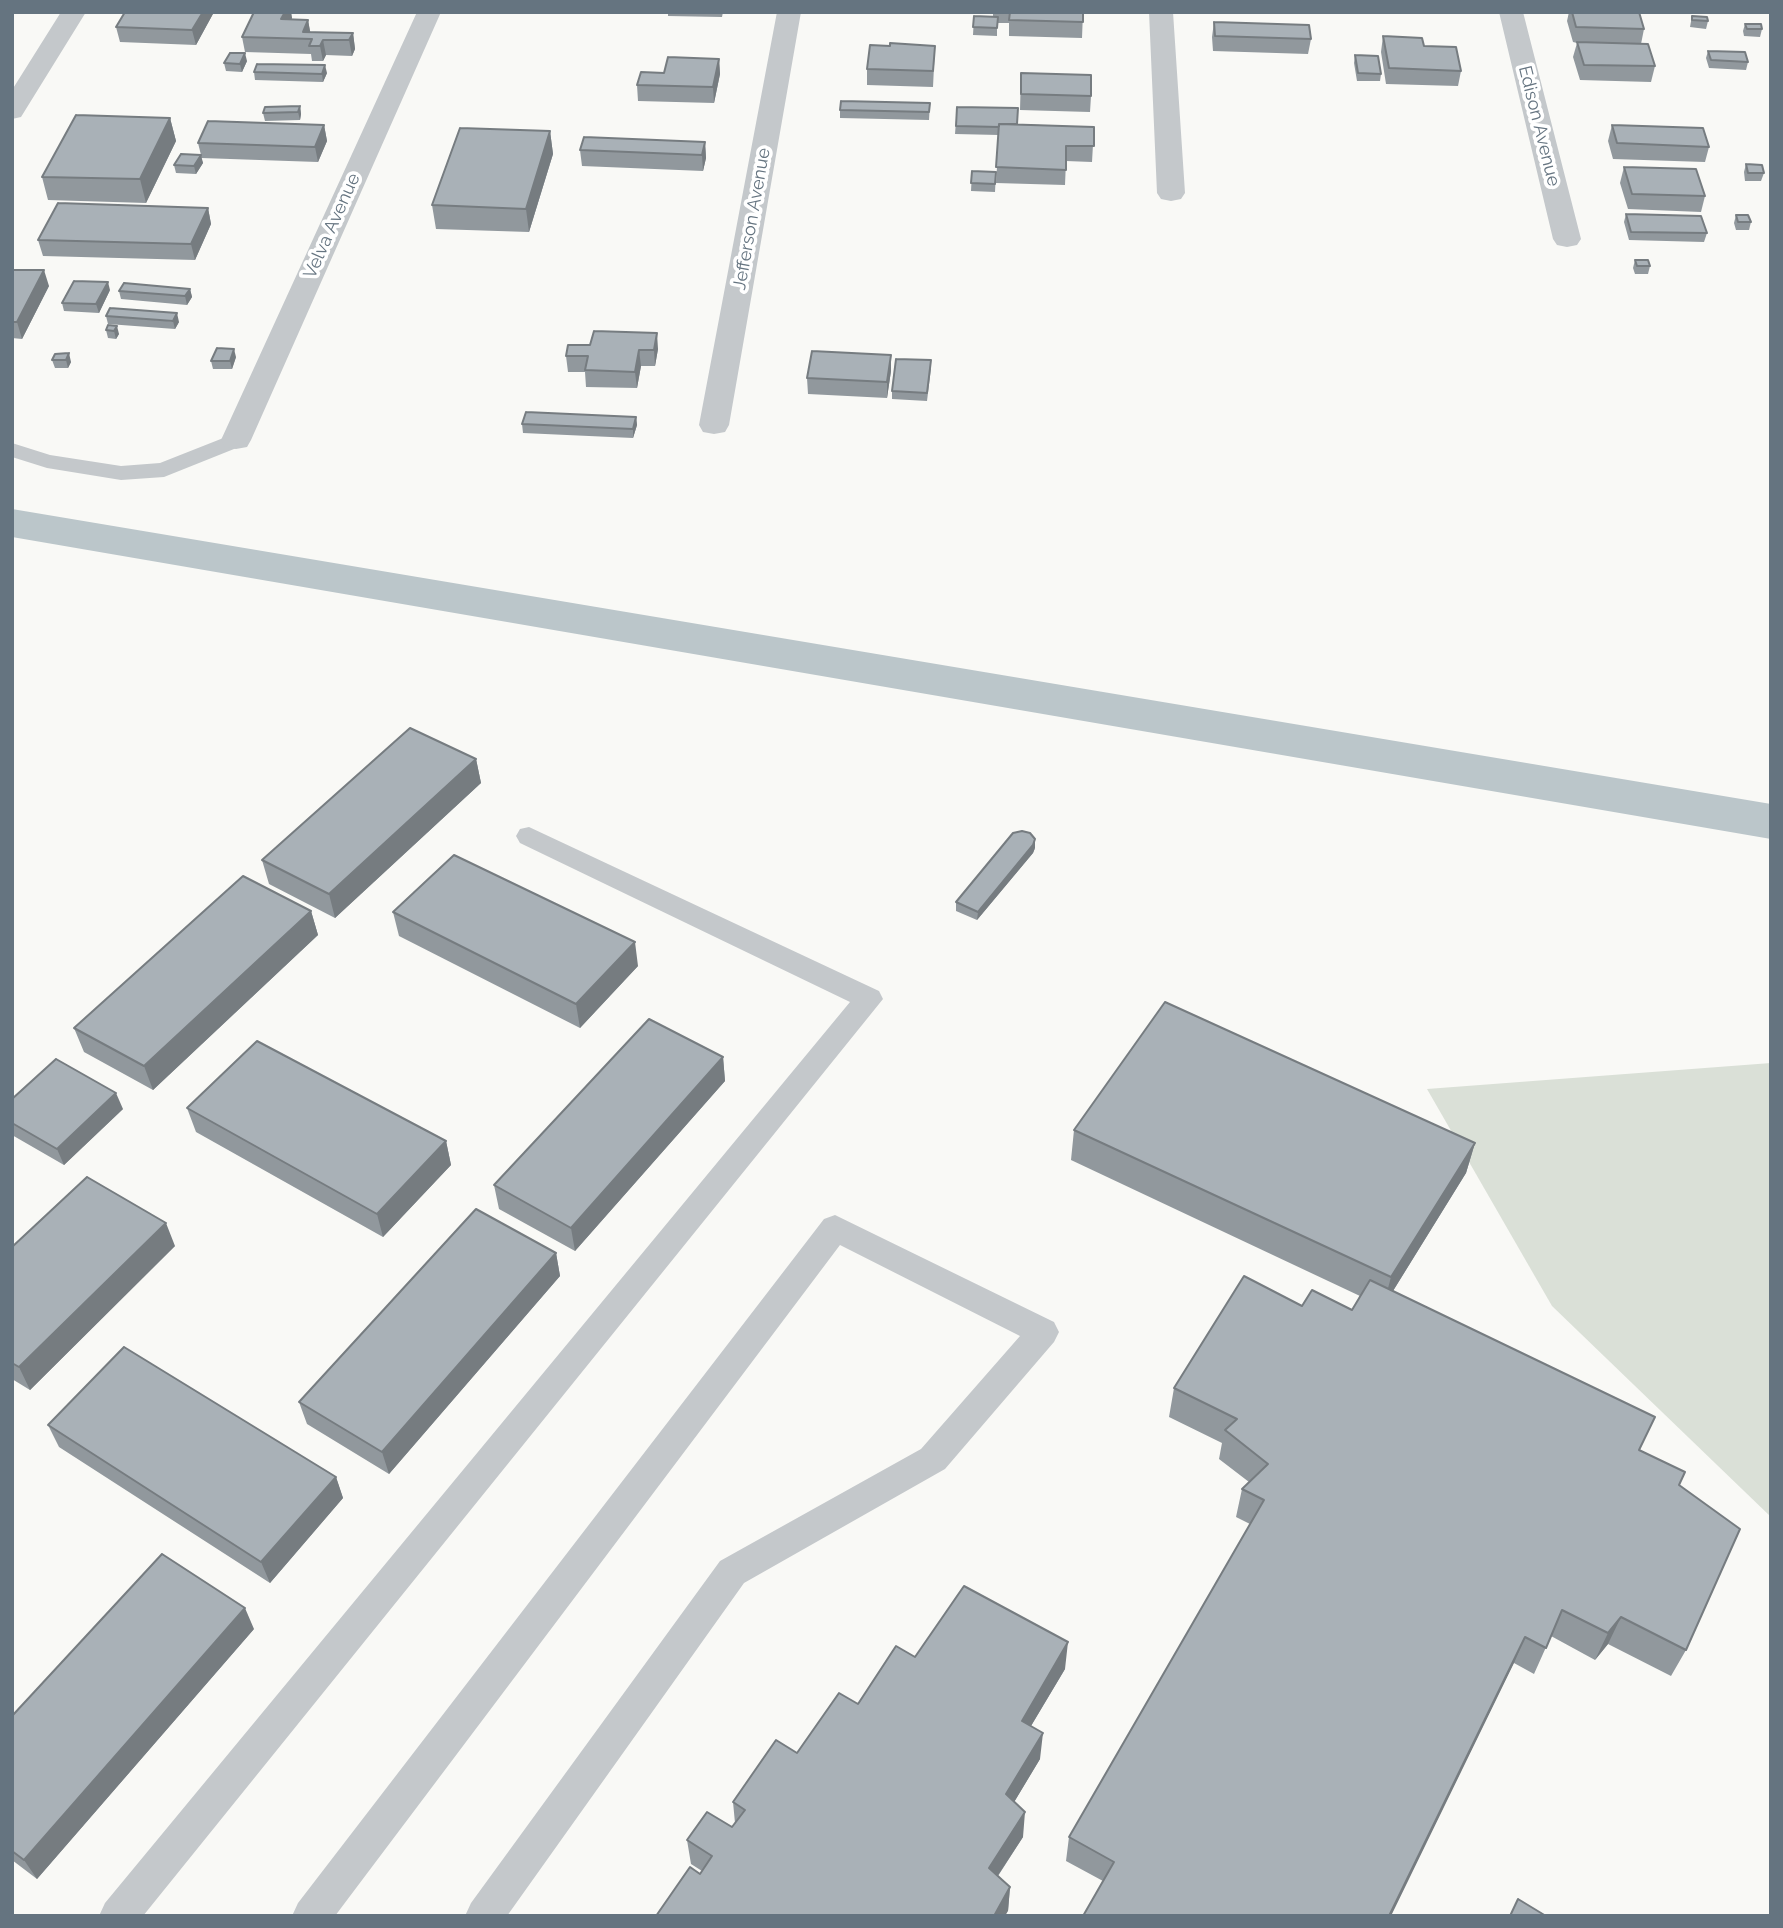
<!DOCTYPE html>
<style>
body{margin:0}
#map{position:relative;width:1783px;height:1928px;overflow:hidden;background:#f9f9f6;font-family:Raleway,sans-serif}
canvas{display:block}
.frame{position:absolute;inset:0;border:14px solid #657480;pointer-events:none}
</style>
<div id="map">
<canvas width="1783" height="1928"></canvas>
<div class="frame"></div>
</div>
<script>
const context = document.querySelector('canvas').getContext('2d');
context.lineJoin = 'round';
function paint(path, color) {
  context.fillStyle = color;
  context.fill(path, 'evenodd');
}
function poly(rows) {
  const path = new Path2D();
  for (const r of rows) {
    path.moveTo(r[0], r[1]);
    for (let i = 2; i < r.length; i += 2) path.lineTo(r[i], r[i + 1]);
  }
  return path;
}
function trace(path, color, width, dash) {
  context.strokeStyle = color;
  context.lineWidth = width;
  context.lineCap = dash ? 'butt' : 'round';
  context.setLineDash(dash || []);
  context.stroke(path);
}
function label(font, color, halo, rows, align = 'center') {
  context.font = font + ' Raleway,sans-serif';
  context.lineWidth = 7;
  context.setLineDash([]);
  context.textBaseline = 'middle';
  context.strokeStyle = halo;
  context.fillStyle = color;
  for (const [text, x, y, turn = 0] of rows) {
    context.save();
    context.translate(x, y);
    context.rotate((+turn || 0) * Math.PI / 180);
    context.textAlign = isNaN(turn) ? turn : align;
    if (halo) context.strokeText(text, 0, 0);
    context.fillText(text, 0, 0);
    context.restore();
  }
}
paint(poly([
 [1771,1063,1771,1517,1552,1306,1427,1089]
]), '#dae0d7');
paint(poly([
 [12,509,1771,804,1771,839,12,537,12,509]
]), '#bbc6ca');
paint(poly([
 [236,433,244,435,247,440,244,445,164,477,121,480,47,468,12,457,12,443,50,455,121,466,160,463,236,433],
 [529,827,879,991,883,999,143,1916,99,1916,105,1903,850,1002,520,843,516,836,520,829,529,827],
 [835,1215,1054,1322,1059,1332,1054,1342,945,1469,744,1583,507,1916,465,1916,471,1903,720,1561,921,1449,1020,1336,840,1245,335,1916,292,1916,298,1903,824,1219,835,1215]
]), '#c4c8cb');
paint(poly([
 [61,12,86,12,21,117,12,119,12,90,61,12],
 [417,12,441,12,251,440,247,447,236,449,225,447,221,440,417,12],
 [777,12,801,12,729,425,725,432,714,434,703,432,699,425,777,12],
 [1149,12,1173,12,1185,193,1181,199,1171,201,1161,199,1157,193,1149,12],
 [1499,12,1523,12,1581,239,1577,245,1567,247,1557,245,1553,239,1499,12]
]), '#c4c8cb');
paint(poly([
 [214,12,196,45,120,42,116,27],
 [285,12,291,12,292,20,308,20,310,32,353,33,355,49,352,56,326,55,323,61,312,61,311,54,245,52,242,37],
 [369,12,393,12,369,14],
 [668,12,723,12,722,17,668,16],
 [993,12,1083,12,1082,38,1009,36,1009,23,997,23,997,36,973,35,974,16,993,16],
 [1569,12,1639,12,1644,29,1641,44,1655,66,1651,82,1580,80,1573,57,1577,43,1573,42,1567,21],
 [1692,16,1708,21,1706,29,1690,27],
 [1214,22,1311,39,1308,54,1213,51,1212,37],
 [1745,24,1762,29,1760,37,1744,36,1743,31],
 [1383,36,1424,46,1461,71,1458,86,1386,84,1381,52],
 [935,46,933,87,867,85,867,69],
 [1708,51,1748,62,1746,70,1709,68,1706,58],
 [1355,55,1381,74,1380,81,1357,81,1354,63],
 [719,59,720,74,714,103,638,101,637,85,664,73],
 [247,61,242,72,226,71,224,63],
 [254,72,327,73,323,82,255,80],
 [1021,73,1091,96,1090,112,1020,110],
 [930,103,929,120,840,118,840,110],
 [300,106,301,114,300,120,265,121,263,113],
 [957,107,1017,124,1094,127,1092,162,1066,161,1065,185,996,183,999,135,955,134],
 [170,118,176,141,146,203,48,200,42,177],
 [324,125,327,141,318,162,201,158,203,163,196,174,176,173,174,165,201,155,198,143],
 [1612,125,1709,147,1705,162,1613,159,1608,141],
 [550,131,553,154,529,232,436,229,432,205],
 [705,142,706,158,703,171,582,166,580,150],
 [1746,164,1764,173,1761,181,1745,181,1744,172],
 [1624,167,1705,196,1701,212,1628,209,1620,183],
 [972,171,996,172,995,192,971,191],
 [208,208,211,224,195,260,43,256,38,240],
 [1626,214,1707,233,1704,242,1629,240,1624,222],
 [1736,215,1751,222,1749,230,1736,230,1734,223],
 [1635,260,1650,266,1648,274,1635,274,1633,268],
 [12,270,49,286,22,339,12,338],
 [190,289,192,297,187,305,121,299,119,291],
 [110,290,99,313,64,311,62,303],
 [106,316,179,322,175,329,108,324],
 [108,325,119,334,116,339,108,338,106,330],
 [568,345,658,349,655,366,641,366,637,388,586,387,585,372,568,372,566,356],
 [55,354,71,362,68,368,55,368,52,360],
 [236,357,232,369,213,369,211,361],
 [931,368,927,401,892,399,892,391],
 [891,371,887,398,808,394,807,378],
 [636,417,637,425,633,438,523,433,522,424],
 [476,759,481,783,335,918,269,884,262,860],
 [1035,848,1033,853,977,920,956,911,956,902],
 [311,911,318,935,153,1090,84,1052,74,1028],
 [393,912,638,966,580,1028,399,936],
 [723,1057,725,1081,575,1251,499,1209,494,1185],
 [12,1099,123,1109,64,1165,12,1135],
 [187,1108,446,1141,451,1165,383,1237,196,1132],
 [1074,1130,1475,1143,1466,1173,1393,1291,1640,1450,1679,1485,1686,1650,1671,1676,1608,1644,1595,1660,1551,1636,1534,1674,1514,1663,1103,1881,1066,1861,1069,1837,1250,1524,1236,1517,1242,1489,1249,1482,1219,1459,1222,1443,1169,1417,1174,1388,1302,1306,1352,1310,1360,1296,1071,1160],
 [175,1246,30,1390,12,1379,12,1247],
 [556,1253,560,1276,389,1474,307,1424,299,1402],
 [48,1425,336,1477,343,1498,270,1583,59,1447],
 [254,1629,37,1879,12,1860,12,1716],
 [915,1657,1065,1669,1031,1726,1040,1759,1014,1802,1023,1837,998,1876,1010,1887,1008,1911,700,1874,702,1871,691,1864,687,1840,732,1827,735,1823,733,1802,797,1753]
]), '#91989d');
paint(poly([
 [203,12,214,12,196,45,192,30],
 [285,12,291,12,292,18,284,35,281,19],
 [308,20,311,36,303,32],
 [353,33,355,49,352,56,349,40],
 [323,40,326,55,323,61,320,46],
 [245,53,247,61,242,72,240,64],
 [719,59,720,74,714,103,713,87],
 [325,65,327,73,323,82,322,74],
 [300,106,301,114,300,120,298,112],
 [170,118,176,141,146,203,140,179],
 [324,125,327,141,318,162,315,147],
 [550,131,553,154,529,232,526,209],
 [705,142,706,158,703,171,702,155],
 [201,155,203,163,196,174,194,166],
 [208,208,211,224,195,260,191,244],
 [44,270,49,286,22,339,17,322],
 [108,282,110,290,99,313,96,304],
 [190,289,192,297,187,305,185,296],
 [177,313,179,322,175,329,173,321],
 [117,326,119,334,116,339,114,331],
 [657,333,658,349,655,366,654,350],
 [234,349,236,357,232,369,230,361],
 [639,350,641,366,637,388,635,372],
 [69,353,71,362,68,368,66,360],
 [891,355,891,371,887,398,887,382],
 [636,417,637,425,633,438,633,429],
 [476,759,481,783,335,918,329,894],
 [1035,839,1035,848,1033,853,977,920,978,912],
 [311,911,318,935,153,1090,144,1066],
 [635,942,638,966,580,1028,576,1004],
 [723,1057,725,1081,575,1251,571,1228],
 [116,1093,123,1109,64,1165,57,1149],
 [446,1141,451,1165,383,1237,377,1214],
 [1475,1143,1466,1173,1383,1307,1391,1277],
 [166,1223,175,1246,30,1390,19,1367],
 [556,1253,560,1276,389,1474,382,1452],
 [336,1477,343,1498,270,1583,261,1562],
 [245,1608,254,1629,37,1879,24,1860],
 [1621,1617,1608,1644,1595,1660,1608,1633],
 [1525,1637,1514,1663,1391,1916,1389,1916],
 [1068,1642,1065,1669,1019,1746,1022,1721],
 [1043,1733,1040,1759,1004,1819,1006,1794],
 [1025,1812,1023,1837,987,1892,989,1868],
 [1010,1887,1008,1911,1005,1916,994,1916]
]), '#767c80');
const building = poly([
 [125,12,203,12,192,30,116,27,125,12],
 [254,12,285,12,281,19,308,20,303,32,353,33,349,40,323,40,320,46,309,46,312,39,242,37,254,12],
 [1010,12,1083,12,1083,22,1009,20,1010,12],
 [1572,12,1639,12,1644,29,1576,27,1572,12],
 [974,16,998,17,997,28,973,27,974,16],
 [1692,16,1707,17,1708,21,1692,20,1692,16],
 [1214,22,1309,25,1311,39,1215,36,1214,22],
 [1745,24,1761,24,1762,29,1747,29,1745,24],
 [1383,36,1422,38,1424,46,1456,47,1461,71,1389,68,1383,36],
 [1577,42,1648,44,1655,66,1584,65,1577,42],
 [890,43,935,46,933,71,867,69,870,45,890,46,890,43],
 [1708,51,1745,52,1748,62,1711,60,1708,51],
 [230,53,245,53,240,64,224,63,230,53],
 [1355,55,1378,56,1381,74,1358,73,1355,55],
 [668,57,719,59,713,87,637,85,641,72,664,73,668,57],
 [257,64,325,65,322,74,254,72,257,64],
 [1021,73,1091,75,1091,96,1021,94,1021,73],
 [841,101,930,103,929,112,840,110,841,101],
 [300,106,298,112,263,113,265,107,300,106],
 [957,107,1018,108,1017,124,999,124,999,127,956,126,957,107],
 [76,115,170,118,140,179,42,177,76,115],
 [208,121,324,125,315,147,198,143,208,121],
 [999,124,1094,127,1094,146,1066,146,1066,170,996,167,999,124],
 [1612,125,1703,128,1709,147,1617,143,1612,125],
 [460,128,550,131,526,209,432,205,460,128],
 [584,137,705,142,702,155,580,150,584,137],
 [181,154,201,155,194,166,174,165,181,154],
 [1746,164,1762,165,1764,173,1748,173,1746,164],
 [1624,167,1696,169,1705,196,1632,194,1624,167],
 [972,171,996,172,995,184,971,183,972,171],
 [58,203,208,208,191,244,38,240,58,203],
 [1626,214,1701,216,1707,233,1631,232,1626,214],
 [1736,215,1748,215,1751,222,1738,222,1736,215],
 [1635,260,1648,260,1650,266,1637,266,1635,260],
 [12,270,44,270,17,322,12,322,12,270],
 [74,281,108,282,96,304,62,303,74,281],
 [124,283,190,289,185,296,119,291,124,283],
 [110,308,177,313,173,321,106,316,110,308],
 [108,325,117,326,114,331,106,330,108,325],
 [594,331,657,333,654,350,639,350,635,372,585,370,588,356,566,356,568,345,590,345,594,331],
 [217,348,234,349,230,361,211,361,217,348],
 [812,351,891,355,887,382,807,378,812,351],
 [69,353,66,360,52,360,55,354,69,353],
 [896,359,931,360,927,393,892,391,896,359],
 [526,412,636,417,633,429,522,424,526,412],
 [410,728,476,759,329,894,262,860,410,728],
 [1022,831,1030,833,1035,839,1033,845,978,912,956,902,1013,833,1022,831],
 [454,855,635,942,576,1004,393,912,454,855],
 [243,876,311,911,144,1066,74,1028,243,876],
 [1165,1002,1475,1143,1391,1277,1074,1130,1165,1002],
 [649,1019,723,1057,571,1228,494,1185,649,1019],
 [257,1041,446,1141,377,1214,187,1108,257,1041],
 [56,1059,116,1093,57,1149,12,1123,12,1099,56,1059],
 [87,1177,166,1223,19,1367,12,1363,12,1247,87,1177],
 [476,1209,556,1253,382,1452,299,1402,476,1209],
 [1244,1276,1302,1306,1312,1290,1352,1310,1370,1280,1655,1417,1639,1450,1685,1472,1679,1485,1740,1529,1686,1650,1621,1617,1608,1633,1562,1610,1546,1648,1525,1637,1389,1916,1083,1916,1114,1862,1069,1837,1264,1500,1242,1489,1268,1464,1225,1430,1237,1419,1174,1388,1244,1276],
 [124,1347,336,1477,261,1562,48,1425,124,1347],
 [162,1554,245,1608,24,1860,12,1851,12,1716,162,1554],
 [964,1586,1068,1642,1022,1721,1043,1733,1006,1794,1025,1812,989,1868,1010,1887,994,1916,656,1916,690,1867,700,1874,712,1856,687,1840,707,1812,732,1827,745,1810,733,1802,776,1740,797,1753,839,1693,858,1704,896,1646,915,1657,964,1586],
 [1518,1899,1546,1916,1510,1916,1518,1899]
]);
paint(building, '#a9b1b7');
trace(building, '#767c80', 2);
label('18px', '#657480', '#fff', [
 ["Edison Avenue",1539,126,76],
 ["Jefferson Avenue",752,219,-80],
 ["Velva Avenue",332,226,-66]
]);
</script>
